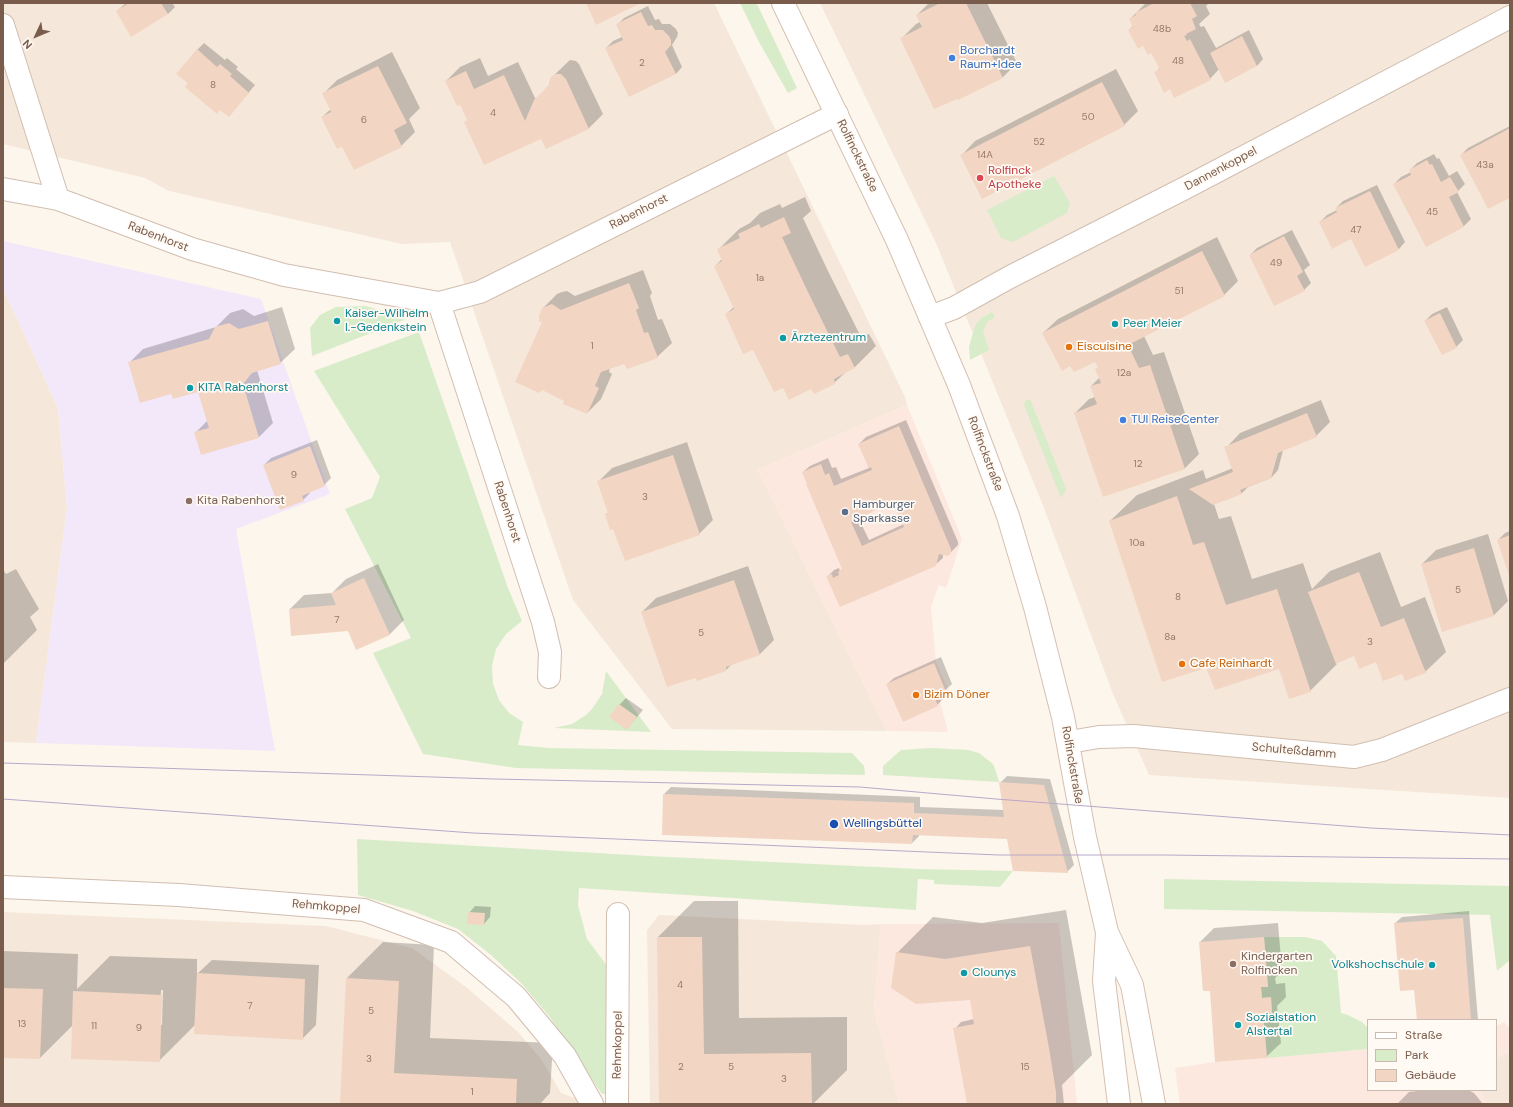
<!DOCTYPE html>
<meta charset="utf-8">
<style>
body{margin:0}
#map{position:relative;width:1513px;height:1107px;overflow:hidden;background:#fdf6ec;font-family:"DM Sans",sans-serif}
canvas{display:block}
.frame{position:absolute;inset:0;border:4px solid #7a5c4d;pointer-events:none}
.legend{position:absolute;left:1367px;top:1019px;width:130px;height:72px;box-sizing:border-box;background:#fffaf3;border:1px solid #cabbb1;margin:0;padding:5px 7px;list-style:none;font-size:12px;color:#7a5c4d}
.legend li{display:flex;align-items:center;gap:8px;height:20px}
.legend b{width:20px;border:1px solid #cabbb1}
.north{position:absolute;left:16px;top:16px;width:40px;height:40px;-webkit-text-stroke:3px #fffaf3;paint-order:stroke;rotate:226deg;font-size:11px;font-weight:700;line-height:16px;text-align:center;color:#7a5c4d}
.north::after{content:'';display:block;margin:auto;width:14px;height:18px;background:#7a5c4d;clip-path:polygon(50% 0,100% 100%,50% 72%,0 100%)}
</style>
<div id="map">
<canvas width="1513" height="1107"></canvas>
<div class="frame"></div>
<ul class="legend">
<li><b style="height:5px;background:#fff"></b>Straße</li>
<li><b style="height:11px;background:#d8ecc9"></b>Park</li>
<li><b style="height:11px;background:#f3d5c3"></b>Gebäude</li>
</ul>
<div class="north">N</div>
</div>
<script>
const context = document.querySelector('canvas').getContext('2d');
context.lineJoin = 'round';
function paint(path, color) {
  context.fillStyle = color;
  context.fill(path, 'evenodd');
}
function poly(rows) {
  const path = new Path2D();
  for (const r of rows) {
    path.moveTo(r[0], r[1]);
    for (let i = 2; i < r.length; i += 2) path.lineTo(r[i], r[i + 1]);
  }
  return path;
}
function trace(path, color, width, dash) {
  context.strokeStyle = color;
  context.lineWidth = width;
  context.lineCap = dash ? 'butt' : 'round';
  context.setLineDash(dash || []);
  context.stroke(path);
}
function label(font, color, halo, rows, align = 'center') {
  context.font = font + ' "DM Sans",sans-serif';
  context.lineWidth = 3.5;
  context.setLineDash([]);
  context.textBaseline = 'middle';
  context.strokeStyle = halo;
  context.fillStyle = color;
  for (const [text, x, y, turn = 0] of rows) {
    context.save();
    context.translate(x, y);
    context.rotate((+turn || 0) * Math.PI / 180);
    context.textAlign = isNaN(turn) ? turn : align;
    if (halo) context.strokeText(text, 0, 0);
    context.fillText(text, 0, 0);
    context.restore();
  }
}
paint(poly([
 [3,3,714,3,905,397,907,405,758,470,887,731,672,729,573,600,450,242,402,244,169,191,145,178,3,144],
 [820,3,1510,3,1510,798,1149,775,1113,694,1044,508,936,243],
 [3,288,58,408,67,508,36,743,3,742],
 [3,912,326,926,412,948,466,987,518,1032,542,1060,561,1093,591,1104,3,1104],
 [659,915,864,925,881,924,874,1008,899,1104,650,1104,647,930],
 [1510,1051,1510,1104,1487,1104,1480,1090,1496,1090,1496,1058]
]), '#f5e8da');
paint(poly([
 [907,405,962,539,946,588,939,585,931,607,936,662,951,695,940,701,948,732,887,731,758,470],
 [1059,923,1077,1104,899,1104,874,1008,881,924],
 [1504,1022,1510,1028,1510,1051,1496,1058,1496,1026],
 [1368,1049,1368,1090,1480,1090,1488,1104,1180,1104,1175,1068,1215,1062]
]), '#fde8e0');
paint(poly([
 [3,241,261,299,330,494,236,529,275,751,36,743,67,508,58,408,3,288]
]), '#f3e8fa');
paint(poly([
 [740,3,755,3,758,6,797,88,788,93,759,42],
 [1054,176,1070,203,1067,213,1013,242,1001,238,987,210],
 [365,306,391,313,404,320,312,356,310,328,320,315,336,307],
 [992,312,995,317,987,322,983,332,989,350,970,360,969,347,975,326,981,318],
 [419,332,508,588,522,621,506,634,496,649,492,666,493,684,499,700,509,713,523,722,518,745,549,748,852,753,864,766,865,775,516,768,423,754,373,653,411,638,345,509,372,498,380,477,314,371],
 [1026,400,1030,400,1032,404,1066,489,1061,498,1024,405],
 [606,671,651,732,554,728,572,724,586,715,592,709,602,694],
 [931,748,968,750,979,753,993,764,996,772,999,782,883,775,883,766,901,750],
 [357,839,648,856,918,869,1013,871,1000,887,934,884,934,880,918,879,916,910,579,888,578,905,587,939,608,967,607,1094,602,1094,549,1016,521,983,491,955,458,929,413,911,358,895],
 [1164,879,1510,886,1510,960,1497,971,1490,915,1164,909],
 [1264,937,1305,937,1322,941,1336,956,1341,1013,1348,1015,1362,1022,1368,1028,1368,1049,1267,1058,1263,1013,1272,1012,1271,997,1262,998,1261,987,1268,986]
]), '#d8ecc9');
paint(poly([
 [126,3,172,3,175,7,168,14,117,11],
 [929,3,987,3,1017,63,1003,77,958,99,902,38,916,24,920,22,917,15],
 [1146,3,1209,3,1206,6,1210,14,1199,24,1201,27,1204,26,1216,48,1249,30,1263,59,1257,66,1219,69,1210,79,1171,88,1155,73,1160,68,1152,52,1129,30,1133,26,1130,19],
 [648,6,655,20,659,19,662,24,670,24,676,29,678,33,677,37,672,45,682,67,676,74,606,48,613,41,622,37,617,25,624,18],
 [204,43,225,60,227,58,238,67,236,69,255,85,229,116,189,83,197,50],
 [392,52,420,108,409,119,415,132,401,146,343,145,322,117,331,109,323,94,337,80],
 [480,58,488,76,518,62,536,100,549,85,551,78,570,60,576,61,579,64,603,114,589,128,547,147,542,137,468,120,460,103,446,81,460,67],
 [1116,69,1138,111,1124,125,961,156,975,141],
 [1510,126,1510,197,1461,155,1468,148],
 [1434,154,1437,159,1439,158,1449,176,1457,171,1465,184,1457,192,1471,219,1464,226,1426,245,1394,184,1401,177,1411,172,1410,170,1417,163],
 [1377,185,1405,242,1399,249,1351,238,1320,222,1327,215,1337,210,1336,208,1343,201],
 [805,197,811,211,803,218,827,269,861,337,869,334,876,346,855,367,846,372,834,383,812,388,783,387,726,314,734,307,715,266,722,259,718,250,739,229,750,223,760,213,780,204,782,208],
 [1292,230,1310,265,1304,270,1311,283,1304,290,1275,305,1250,255,1257,248],
 [1217,237,1238,281,1224,295,1144,336,1153,355,1164,352,1199,454,1185,468,1104,496,1075,413,1089,399,1095,397,1091,386,1100,377,1099,367,1096,360,1043,333,1058,319],
 [643,270,652,293,650,296,658,320,662,319,672,343,657,357,625,362,610,367,609,372,612,374,601,399,587,413,565,401,543,321,543,308,557,294,562,292,567,291,575,296],
 [282,307,295,349,280,363,257,370,273,423,259,437,195,433,208,420,199,391,171,393,129,363,143,349,216,327,230,313,243,309,254,316],
 [1447,307,1463,340,1456,347,1442,354,1425,321,1432,314],
 [1321,400,1330,422,1316,436,1283,450,1278,470,1271,478,1248,487,1241,494,1214,504,1219,519,1231,516,1252,579,1303,563,1312,589,1330,571,1380,552,1401,607,1425,597,1446,652,1425,672,1354,655,1336,662,1337,664,1310,691,1279,667,1207,667,1110,521,1137,495,1203,470,1206,479,1233,468,1226,448,1240,433],
 [906,420,958,542,958,545,948,555,943,554,943,558,935,565,840,606,828,576,834,570,839,568,840,571,843,568,803,472,810,466,828,458,832,468,836,467,841,479,869,468,859,444,866,437],
 [893,501,904,524,869,540,858,517],
 [317,440,331,478,324,485,309,491,310,493,303,500,264,465,271,458],
 [687,442,713,520,699,534,614,528,606,514,609,512,598,482,612,468],
 [1510,531,1510,575,1498,540,1505,533],
 [1488,534,1508,601,1494,615,1443,630,1422,564,1436,550],
 [378,564,404,620,390,634,357,649,348,630,290,609,304,595,332,593,346,579],
 [748,566,774,640,760,654,732,664,726,670,642,612,656,598],
 [3,569,6,574,16,569,39,609,30,617,37,630,3,664],
 [941,657,952,684,942,693,944,698,937,705,887,684,894,678],
 [626,698,643,710,627,729,619,705],
 [1007,776,1050,779,1074,865,1067,872,1008,838,919,834,919,836,912,843,663,834,664,794,671,787,920,797,920,807,1004,810,1000,783],
 [694,901,738,901,739,1018,847,1017,847,1070,813,1104,660,1104,658,937],
 [475,906,491,907,490,917,484,924,469,913],
 [1066,910,1092,1055,1062,1085,1064,1104,968,1104,955,1029,961,1022,974,1019,971,999,897,953,933,917,982,923],
 [1469,911,1478,1020,1418,1020,1415,989,1395,923,1402,917],
 [1278,923,1282,971,1275,978,1276,984,1285,983,1286,997,1277,1006,1281,1043,1266,1057,1211,990,1203,990,1200,942,1214,928],
 [383,942,434,945,430,1038,553,1043,550,1093,540,1104,341,1104,347,978],
 [3,951,78,954,77,989,110,956,197,959,197,974,212,960,319,965,316,1025,302,1039,195,1025,159,1061,73,1025,40,1058,3,1057],
 [161,990,163,990,162,1025,160,1025],
 [1426,1090,1468,1090,1474,1093,1483,1104,1397,1104,1409,1092]
]), '#0003');
paint(poly([
 [129,3,161,3,168,14,131,37,116,11],
 [586,3,641,3,596,25],
 [940,3,966,3,1003,78,958,100,957,99,934,109,900,38,922,27,916,15],
 [1154,3,1190,3,1197,16,1192,19,1196,29,1186,34,1187,35,1184,36,1187,41,1190,39,1211,80,1174,98,1170,89,1164,93,1154,72,1160,69,1151,53,1148,55,1143,46,1138,49,1128,30,1133,27,1129,19,1136,15,1135,13],
 [641,12,648,26,652,25,655,30,663,30,669,36,671,40,671,45,665,52,676,74,629,97,605,48,623,40,616,24],
 [1242,36,1257,66,1225,83,1210,53],
 [197,49,217,67,220,64,232,74,230,76,249,93,229,117,220,110,217,114,185,87,188,83,176,74],
 [378,66,407,123,394,130,402,147,354,170,342,147,337,149,321,117,331,112,322,93],
 [466,71,474,89,504,75,525,121,534,100,549,85,550,78,555,74,561,74,566,79,589,129,546,149,541,139,484,165,464,122,467,120,460,105,457,106,445,81],
 [1102,82,1125,126,982,199,960,155],
 [1510,128,1510,198,1488,209,1460,155],
 [1427,160,1430,165,1432,164,1441,182,1450,177,1459,192,1449,197,1464,227,1426,247,1393,184,1411,175,1409,170],
 [1370,191,1399,250,1365,267,1351,239,1332,249,1319,222,1337,212,1335,208],
 [784,217,791,233,782,237,807,290,840,357,848,354,855,368,834,379,835,384,814,394,811,389,789,400,783,388,774,392,753,350,743,354,725,314,734,309,714,266,722,261,717,249,740,238,738,234,759,224,761,228],
 [1284,236,1303,272,1297,276,1305,291,1274,306,1249,255],
 [1202,251,1225,296,1128,345,1139,368,1150,365,1185,469,1103,497,1074,413,1097,404,1090,386,1101,383,1095,369,1098,367,1095,362,1074,372,1070,366,1062,371,1042,333],
 [629,283,639,308,636,310,644,333,648,332,658,358,627,369,624,364,601,372,595,386,599,388,587,414,563,404,564,401,542,390,539,393,515,382,542,322,539,322,539,316,542,308,552,304,561,310],
 [1440,313,1457,348,1442,355,1424,321],
 [268,321,281,364,252,373,243,384,259,438,201,455,194,432,209,428,198,392,173,399,171,394,140,403,128,362,209,339,215,327,229,323,239,329],
 [1307,413,1317,437,1278,453,1271,478,1240,490,1242,494,1213,505,1189,489,1233,472,1224,447],
 [899,426,951,549,951,553,948,556,939,554,936,566,840,607,826,576,832,574,833,578,839,575,838,572,842,569,806,484,807,484,802,472,821,464,825,475,829,473,834,486,872,470,871,467,869,468,858,444],
 [893,502,904,527,862,546,851,522],
 [310,446,325,486,302,496,304,501,280,510,263,465],
 [673,455,700,535,625,561,613,529,610,530,605,514,608,513,597,481],
 [1177,496,1193,545,1204,542,1226,605,1277,589,1311,692,1289,699,1279,669,1215,690,1206,668,1162,682,1109,521],
 [1510,535,1510,578,1497,540],
 [1474,548,1494,616,1442,632,1421,564],
 [1359,572,1381,627,1404,618,1426,673,1405,681,1402,674,1383,681,1376,662,1359,669,1354,656,1336,664,1308,592],
 [364,578,390,635,356,650,348,631,291,636,289,609,336,605,331,593],
 [734,580,760,655,726,667,726,671,697,681,695,678,667,687,641,612],
 [934,663,946,692,935,698,938,706,903,722,886,684],
 [619,704,637,717,627,730,609,717],
 [999,782,1044,785,1068,873,1013,871,1007,839,913,835,912,844,662,835,663,794,914,803,914,813,1004,817],
 [468,912,485,913,484,925,467,924],
 [1463,918,1471,1020,1417,1020,1414,990,1400,991,1394,923],
 [657,937,702,937,704,1054,811,1053,812,1104,659,1104],
 [1264,937,1268,987,1261,987,1262,998,1271,997,1272,1013,1263,1013,1267,1058,1215,1062,1210,991,1203,991,1199,942],
 [1030,946,1049,1048,1056,1092,1056,1104,967,1104,953,1028,974,1024,970,1000,916,1004,891,988,896,952,945,959],
 [197,973,305,979,303,1040,194,1034],
 [346,978,399,981,394,1073,517,1079,516,1104,340,1104],
 [3,988,43,989,40,1059,3,1058],
 [73,991,162,995,160,1062,71,1059]
]), '#f3d5c3');
const street = poly([
 [3,25,58,199,192,249,284,275,439,303,480,292,837,114],
 [3,189,58,199],
 [439,303,543,622,550,652,549,677],
 [930,317,954,308,1010,277,1185,188,1510,17],
 [1069,742,1099,737,1134,736,1354,757,1382,750,1510,699],
 [3,887,179,895,364,910,451,942,516,997,565,1056,592,1104],
 [617,1104,618,914]
]);
const secondary = poly([
 [783,3,897,240,959,385,1008,516,1035,607,1063,717,1085,837,1107,932,1132,985,1154,1104],
 [1107,933,1104,981,1119,1104]
]);
trace(street, '#d1beb0', 24);
trace(secondary, '#d6c0b0', 24);
trace(street, '#fff', 22);
trace(secondary, '#fff', 22);
trace(poly([
 [3,763,494,779,860,787,996,799,1371,828,1510,835],
 [3,799,473,833,999,855,1163,855,1510,859]
]), '#b9a8c9', 1);
for (const [x, y, r, color] of [
 [952,58,4,"#3f7fe0"],
 [980,178,4,"#e0444e"],
 [337,321,4,"#0f9aa8"],
 [1115,324,4,"#0f9aa8"],
 [783,338,4,"#0f9aa8"],
 [1069,347,4,"#e8710a"],
 [190,388,4,"#0f9aa8"],
 [1123,420,4,"#3f7fe0"],
 [189,501,4,"#8d6e63"],
 [845,512,4,"#5c6f8a"],
 [1182,664,4,"#e8710a"],
 [916,695,4,"#e8710a"],
 [834,824,5,"#1a4fb4"],
 [1233,964,4,"#8d6e63"],
 [1432,965,4,"#0f9aa8"],
 [964,973,4,"#0f9aa8"],
 [1238,1025,4,"#0f9aa8"]
]) {
  const dot = new Path2D();
  dot.arc(x, y, r, 0, 2 * Math.PI);
  context.fillStyle = color;
  context.fill(dot);
  trace(dot, '#fffaf3', 1.5);
}
label('10px', '#987a6a', null, [
 ["48b",1162,29],
 ["48",1178,61],
 ["2",642,63],
 ["8",213,85],
 ["4",493,113],
 ["50",1088,117],
 ["6",364,120],
 ["52",1039,142],
 ["14A",985,155],
 ["43a",1485,165],
 ["45",1432,212],
 ["47",1356,230],
 ["49",1276,263],
 ["1a",760,278],
 ["51",1179,291],
 ["1",592,346],
 ["12a",1124,373],
 ["12",1138,464],
 ["9",294,475],
 ["3",645,497],
 ["10a",1137,543],
 ["5",1458,590],
 ["8",1178,597],
 ["7",337,620],
 ["5",701,633],
 ["8a",1170,637],
 ["3",1370,642],
 ["4",680,985],
 ["7",250,1006],
 ["5",371,1011],
 ["13",22,1024],
 ["11",94,1026],
 ["9",139,1028],
 ["3",369,1059],
 ["2",681,1067],
 ["5",731,1067],
 ["15",1025,1067],
 ["3",784,1079],
 ["1",472,1092]
]);
label('12px', '#366cbe', '#fffaf3', [
 ["Borchardt",960,51],
 ["Raum+Idee",960,65],
 ["TUI ReiseCenter",1131,420]
], 'left');
label('12px', '#7a5c4d', '#fffaf3', [
 ["Rolfinckstraße",857,156,64],
 ["Dannenkoppel",1221,169,-28],
 ["Rabenhorst",639,212,-27],
 ["Rabenhorst",158,237,21],
 ["Rolfinckstraße",985,454,69],
 ["Rabenhorst",507,512,72],
 ["Schulteßdamm",1294,751,5],
 ["Rolfinckstraße",1072,765,80],
 ["Rehmkoppel",326,907,5],
 ["Rehmkoppel",618,1045,-89]
]);
label('12px', '#be3a42', '#fffaf3', [
 ["Rolfinck",988,171],
 ["Apotheke",988,185]
], 'left');
label('12px', '#0d838f', '#fffaf3', [
 ["Kaiser-Wilhelm",345,314],
 ["I.-Gedenkstein",345,328],
 ["Peer Meier",1123,324],
 ["Ärztezentrum",791,338],
 ["KITA Rabenhorst",198,388],
 ["Volkshochschule",1424,965,"right"],
 ["Clounys",972,973],
 ["Sozialstation",1246,1018],
 ["Alstertal",1246,1032]
], 'left');
label('12px', '#c56008', '#fffaf3', [
 ["Eiscuisine",1077,347],
 ["Cafe Reinhardt",1190,664],
 ["Bizim Döner",924,695]
], 'left');
label('12px', '#785e54', '#fffaf3', [
 ["Kita Rabenhorst",197,501],
 ["Kindergarten",1241,957],
 ["Rolfincken",1241,971]
], 'left');
label('12px', '#4e5e75', '#fffaf3', [
 ["Hamburger",853,505],
 ["Sparkasse",853,519]
], 'left');
label('12px', '#164399', '#fffaf3', [
 ["Wellingsbüttel",843,824]
], 'left');
</script>
